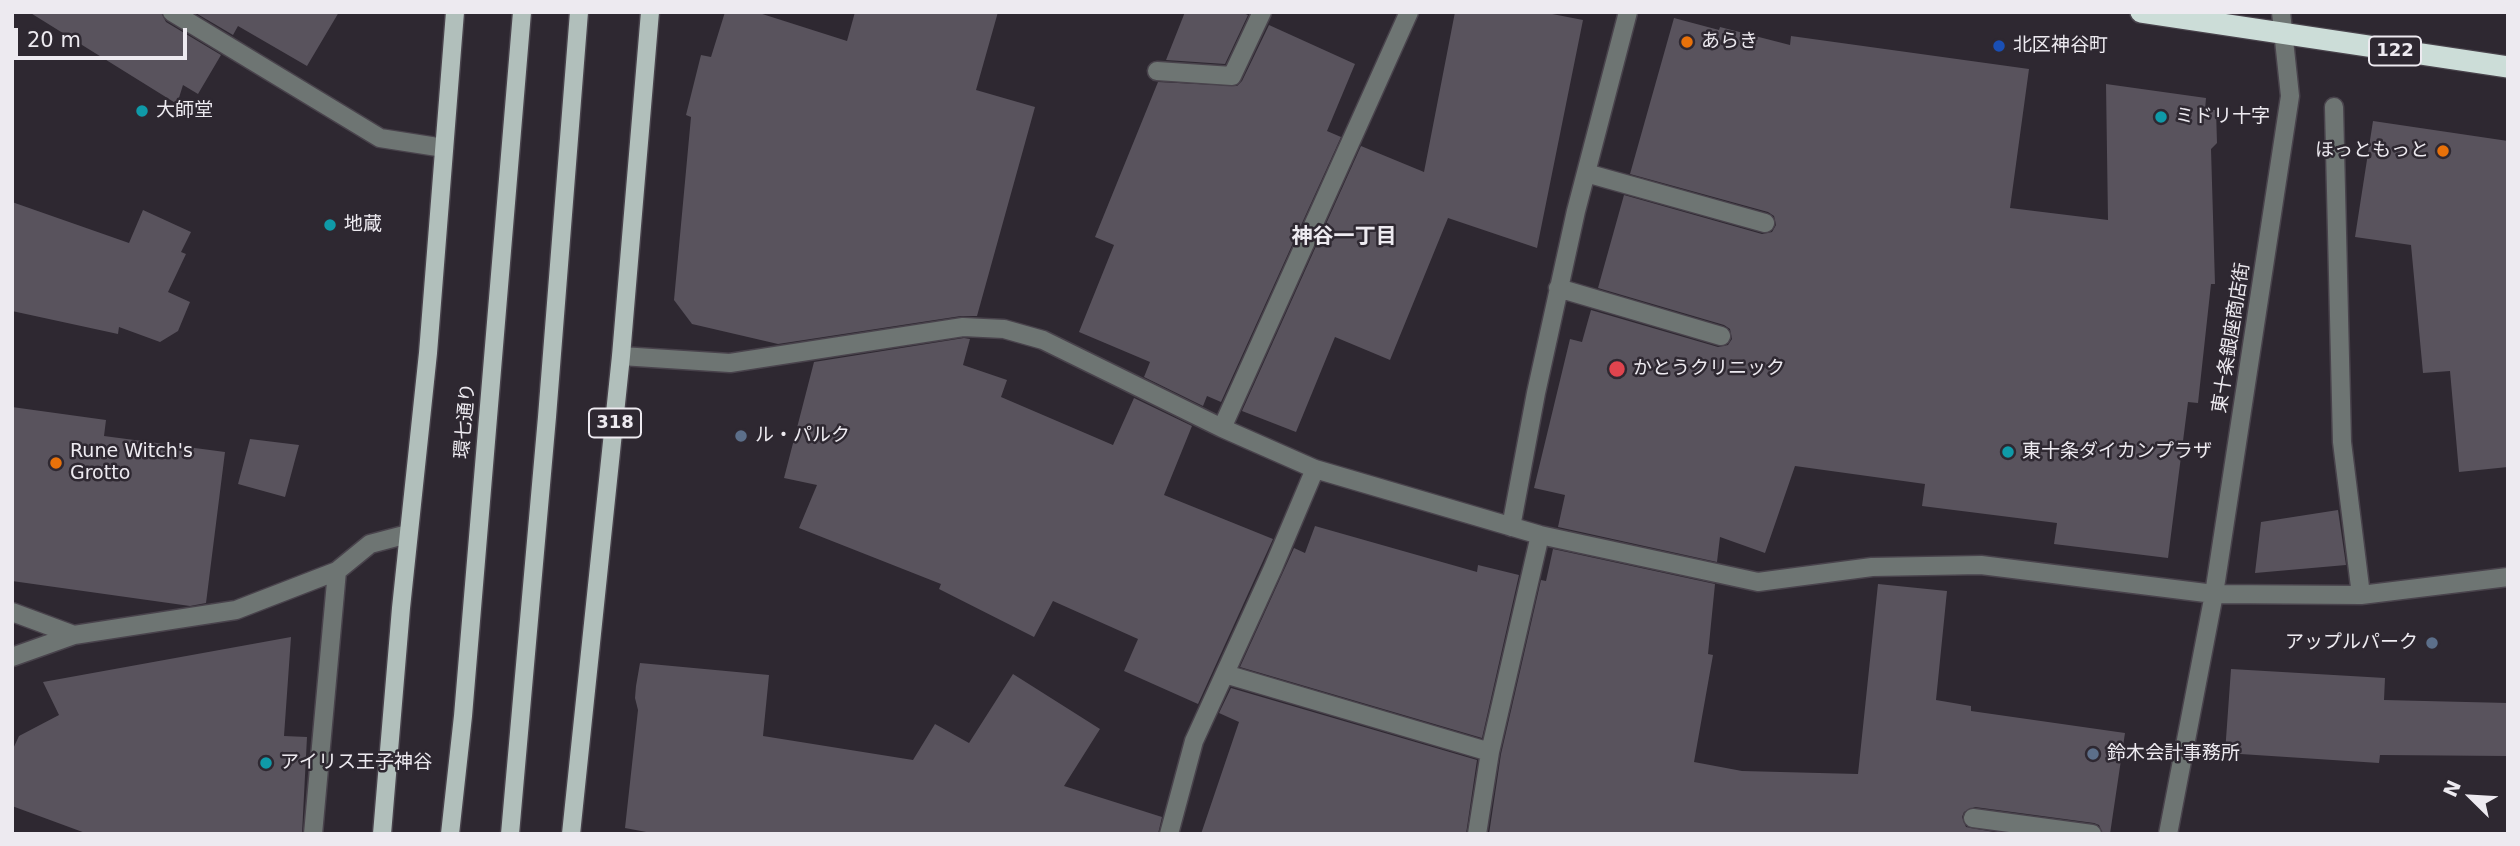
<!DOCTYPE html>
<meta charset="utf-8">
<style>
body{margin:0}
#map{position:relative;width:2520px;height:846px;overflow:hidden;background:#2e2831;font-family:"DejaVu Sans",sans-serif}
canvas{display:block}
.frame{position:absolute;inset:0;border:14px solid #edeaf0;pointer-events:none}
.north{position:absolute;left:2436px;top:762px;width:70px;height:70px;-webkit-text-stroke:5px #2e2831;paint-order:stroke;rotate:294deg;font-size:19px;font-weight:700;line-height:28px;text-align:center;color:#edeaf0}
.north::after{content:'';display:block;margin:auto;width:24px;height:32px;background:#edeaf0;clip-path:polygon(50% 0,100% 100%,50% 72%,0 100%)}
.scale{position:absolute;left:14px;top:28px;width:173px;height:32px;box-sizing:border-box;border:4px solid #edeaf0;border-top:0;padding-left:9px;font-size:21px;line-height:24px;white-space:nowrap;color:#edeaf0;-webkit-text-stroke:5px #2e2831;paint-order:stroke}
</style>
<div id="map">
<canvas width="2520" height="846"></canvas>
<div class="frame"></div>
<div class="north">N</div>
<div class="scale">20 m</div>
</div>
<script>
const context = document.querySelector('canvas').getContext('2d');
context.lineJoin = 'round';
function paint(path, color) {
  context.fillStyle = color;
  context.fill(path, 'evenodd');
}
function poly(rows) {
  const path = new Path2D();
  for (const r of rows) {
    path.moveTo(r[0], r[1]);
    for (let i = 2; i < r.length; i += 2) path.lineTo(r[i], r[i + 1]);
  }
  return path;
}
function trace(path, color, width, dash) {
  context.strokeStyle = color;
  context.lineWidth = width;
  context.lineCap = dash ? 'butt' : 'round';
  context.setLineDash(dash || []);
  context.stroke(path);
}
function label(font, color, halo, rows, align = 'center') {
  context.font = font + ' "DejaVu Sans","Noto Sans JP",sans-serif';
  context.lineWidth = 5;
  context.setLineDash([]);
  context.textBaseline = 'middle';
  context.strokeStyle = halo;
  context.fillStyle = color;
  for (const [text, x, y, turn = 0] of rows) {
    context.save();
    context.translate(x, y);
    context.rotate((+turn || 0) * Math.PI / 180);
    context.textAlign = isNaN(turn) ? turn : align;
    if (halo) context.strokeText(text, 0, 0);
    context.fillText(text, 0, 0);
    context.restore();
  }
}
paint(poly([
 [29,12,161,12,166,22,221,55,198,94,183,85,177,104],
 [194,12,339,12,307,66,238,26,233,35],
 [725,12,756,12,847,41,855,12,998,12,976,90,1035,107,977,316,961,316,778,344,692,324,674,300,691,117,686,115,701,55,711,57],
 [1185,12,1241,12,1248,15,1225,64,1166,60],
 [1455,12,1542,12,1583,20,1537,248,1448,218,1390,360,1335,337,1296,432,1242,411,1361,146,1424,172],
 [1674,18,1719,30,1720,27,1790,45,1791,36,2029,69,2010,208,2108,220,2106,84,2206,98,2205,110,2216,110,2217,143,2211,149,2215,284,2211,284,2198,403,2188,402,2168,558,2054,544,2057,523,1922,506,1925,484,1795,466,1765,553,1720,537,1717,562,1558,527,1565,495,1534,488,1570,339,1582,342,1591,310,1718,347,1728,345,1732,339,1730,329,1724,325,1598,288,1624,195,1762,234,1772,232,1776,225,1774,216,1768,212,1630,174],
 [1269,25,1355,64,1327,131,1341,137,1221,402,1207,396,1203,406,1144,377,1150,362,1079,332,1114,245,1095,237,1158,82,1237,86,1242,81],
 [2373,121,2508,141,2508,467,2459,472,2450,371,2423,373,2411,245,2355,237],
 [12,202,129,243,143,210,191,232,181,252,186,254,168,292,190,302,178,331,160,342,119,327,118,334,12,311],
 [964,338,970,339,963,365,1007,380,1001,397,1113,445,1134,398,1192,426,1164,495,1273,539,1198,704,1124,671,1138,639,1053,601,1034,637,939,589,941,584,799,528,817,485,784,478,814,362],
 [12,407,106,420,104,436,225,452,206,603,190,606,12,581],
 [250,439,299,445,285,497,238,484],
 [2338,510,2346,565,2255,573,2261,522],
 [1315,526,1477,572,1478,565,1519,575,1482,738,1240,667,1294,548,1305,553],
 [1553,549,1715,584,1708,654,1713,655,1694,762,1742,771,1858,774,1878,584,1947,591,1936,700,1971,706,1971,711,2125,733,2110,834,2103,834,2099,825,2094,823,1975,807,1964,812,1962,817,1966,827,2005,834,1489,834,1501,754,1541,580,1546,581],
 [291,637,284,736,307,737,302,834,88,834,12,806,12,751,19,736,59,715,43,682],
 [640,663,769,675,763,736,913,760,935,724,969,743,1013,674,1100,729,1064,786,1162,817,1158,834,657,834,625,828,638,710,635,698,636,686],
 [2231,669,2385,678,2384,700,2508,703,2508,756,2380,755,2379,763,2225,753],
 [1231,688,1477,760,1466,834,1201,834,1239,722,1219,713]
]), '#59535d');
const minor = poly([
 [172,12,380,138,444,148],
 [1157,71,1232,76,1262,12],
 [2334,107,2342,442,2361,595],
 [1586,173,1765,223],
 [1558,288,1721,336],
 [621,356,730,363,963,327,1004,329,1043,340,1222,428,1315,469,1540,535,1758,582,1872,567,1981,565,2214,594,2361,595,2508,577],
 [1222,428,1409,12],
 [1511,527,1536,393,1576,211,1628,12],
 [12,612,74,635],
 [12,657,74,635,236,610,337,571,370,544,408,534],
 [1225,674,1490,752],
 [1973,818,2092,834],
 [313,834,337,571],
 [1169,834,1194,741,1273,568,1315,469],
 [1477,834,1490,752,1540,535],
 [2168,834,2214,594,2290,96,2281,12]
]);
const major = poly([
 [382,834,401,608,428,353,455,12],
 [450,834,463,716,522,12],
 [510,834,547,417,579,12],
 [571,834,621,356,650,12]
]);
const highway = poly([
 [2141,12,2508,67]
]);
trace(minor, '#49434c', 21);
trace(major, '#49434c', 21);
trace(highway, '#49434c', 24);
trace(minor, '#6e7573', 18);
trace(major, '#b1bfbb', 18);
trace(highway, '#ccddd8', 21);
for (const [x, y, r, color] of [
 [1687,42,7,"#e8710a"],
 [1999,46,7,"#1a4fb4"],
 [142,111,7,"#0f9aa8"],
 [2161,117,7,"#0f9aa8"],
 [2443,151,7,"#e8710a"],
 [330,225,7,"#0f9aa8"],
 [1617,369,9,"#e0444e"],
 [741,436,7,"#5c6f8a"],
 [2008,452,7,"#0f9aa8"],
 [56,463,7,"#e8710a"],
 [2432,643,7,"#5c6f8a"],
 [2093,754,7,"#5c6f8a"],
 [266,763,7,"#0f9aa8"]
]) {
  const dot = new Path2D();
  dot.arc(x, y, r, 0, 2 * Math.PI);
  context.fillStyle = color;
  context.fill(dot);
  trace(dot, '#2e2831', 2.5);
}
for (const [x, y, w] of [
 [2395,51,52],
 [615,423,52]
]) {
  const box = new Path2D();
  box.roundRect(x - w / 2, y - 14.5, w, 29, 5);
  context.fillStyle = '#2e2831';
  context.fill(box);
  trace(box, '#edeaf0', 2);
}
label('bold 18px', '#edeaf0', null, [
 ["122",2395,51],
 ["318",615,423]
]);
label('19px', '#edeaf0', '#2e2831', [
 ["あらき",1701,42],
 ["北区神谷町",2013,46],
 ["大師堂",156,111],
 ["ミドリ十字",2175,117],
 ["ほっともっと",2429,151,"right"],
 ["地蔵",344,225],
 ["かとうクリニック",1633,369],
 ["ル・パルク",755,436],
 ["Rune Witch's",70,452],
 ["Grotto",70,474],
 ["東十条ダイカンプラザ",2022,452],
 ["アップルパーク",2418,643,"right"],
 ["鈴木会計事務所",2107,754],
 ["アイリス王子神谷",280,763]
], 'left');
label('19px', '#edeaf0', '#2e2831', [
 ["東十条銀座商店街",2232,338,-81],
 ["環七通り",466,421,-85]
]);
label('bold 21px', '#edeaf0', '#2e2831', [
 ["神谷一丁目",1344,238]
]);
</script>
